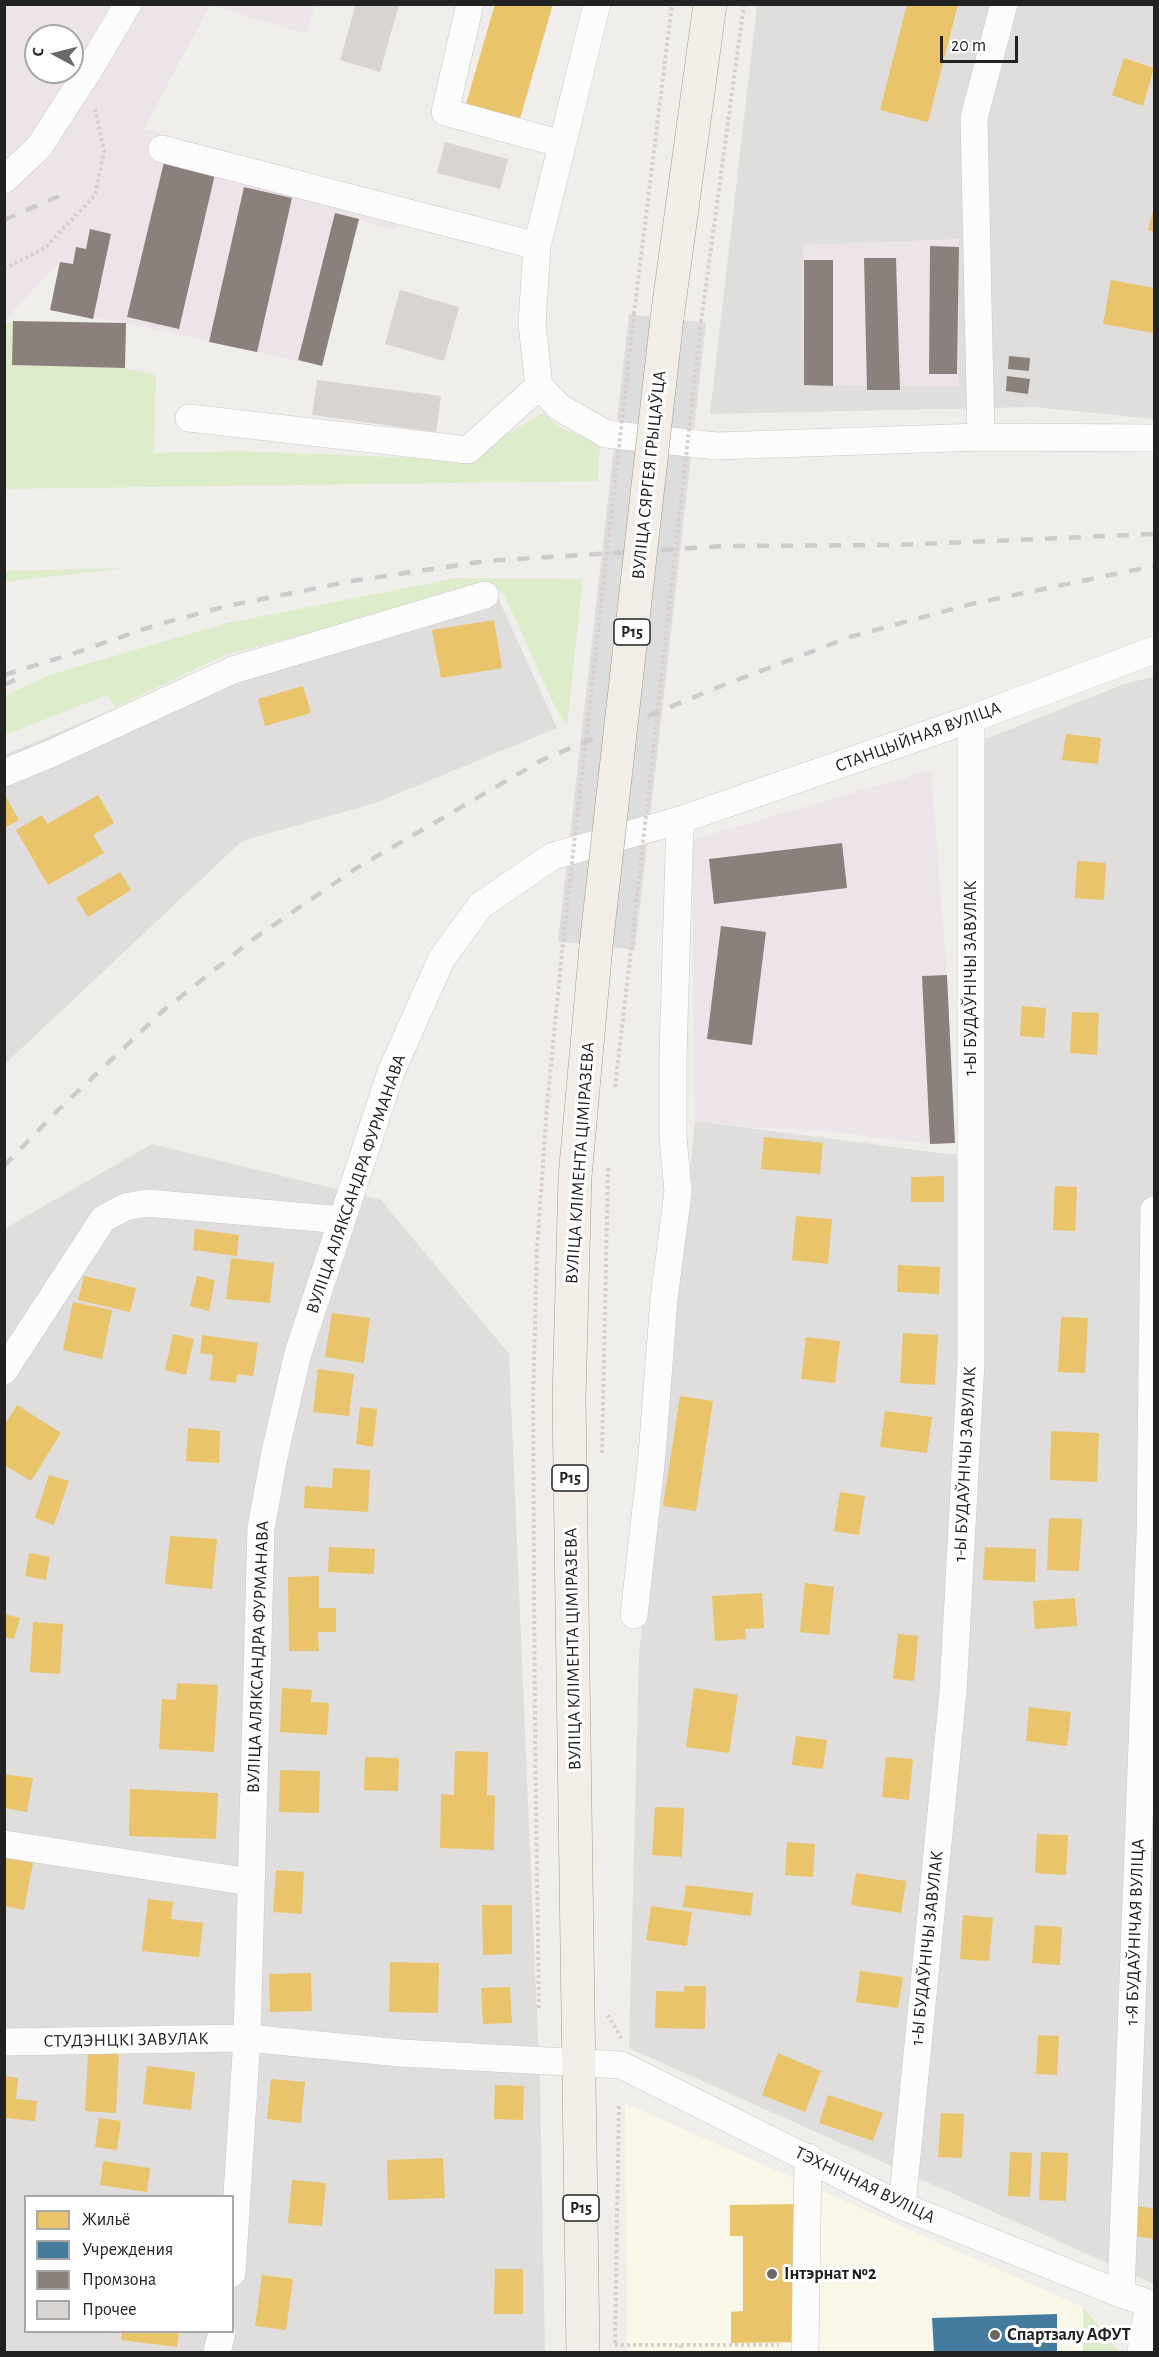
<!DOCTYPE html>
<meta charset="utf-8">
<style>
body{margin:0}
#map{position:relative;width:1159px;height:2357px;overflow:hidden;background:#f0eeeb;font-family:"Alegreya Sans",sans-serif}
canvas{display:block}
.frame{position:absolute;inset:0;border:6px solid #222;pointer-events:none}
.legend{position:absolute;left:24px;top:2195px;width:210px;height:138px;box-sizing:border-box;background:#fff;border:2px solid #a7a7a7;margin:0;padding:8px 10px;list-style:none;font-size:18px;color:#222}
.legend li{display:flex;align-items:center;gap:12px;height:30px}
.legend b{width:30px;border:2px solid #a7a7a7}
.north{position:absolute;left:24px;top:24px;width:60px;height:60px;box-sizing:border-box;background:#fff;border:2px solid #a7a7a7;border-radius:50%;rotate:277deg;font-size:16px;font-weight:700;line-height:24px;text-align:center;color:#222}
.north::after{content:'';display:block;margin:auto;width:21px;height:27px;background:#6a6968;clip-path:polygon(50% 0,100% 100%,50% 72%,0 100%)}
.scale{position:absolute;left:940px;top:36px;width:78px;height:27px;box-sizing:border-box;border:3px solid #222;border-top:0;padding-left:8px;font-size:18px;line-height:21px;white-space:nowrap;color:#222;-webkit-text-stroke:4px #fff;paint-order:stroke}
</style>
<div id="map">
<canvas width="1159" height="2357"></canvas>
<div class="frame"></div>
<ul class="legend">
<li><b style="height:16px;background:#e9c46a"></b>Жильё</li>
<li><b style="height:16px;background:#457b9d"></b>Учреждения</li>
<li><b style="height:16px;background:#8a817c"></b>Промзона</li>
<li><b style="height:16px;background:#d7d4d2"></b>Прочее</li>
</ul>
<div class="north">С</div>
<div class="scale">20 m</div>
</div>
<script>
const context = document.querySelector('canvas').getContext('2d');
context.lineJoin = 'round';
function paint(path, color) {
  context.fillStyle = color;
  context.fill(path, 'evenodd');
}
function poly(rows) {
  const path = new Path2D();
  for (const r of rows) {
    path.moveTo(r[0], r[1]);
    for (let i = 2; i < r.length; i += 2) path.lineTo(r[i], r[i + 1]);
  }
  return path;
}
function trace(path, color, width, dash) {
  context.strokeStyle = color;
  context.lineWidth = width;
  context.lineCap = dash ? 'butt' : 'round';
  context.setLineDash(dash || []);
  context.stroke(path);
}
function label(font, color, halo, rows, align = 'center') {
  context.font = font + ' "Alegreya Sans",sans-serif';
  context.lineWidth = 6;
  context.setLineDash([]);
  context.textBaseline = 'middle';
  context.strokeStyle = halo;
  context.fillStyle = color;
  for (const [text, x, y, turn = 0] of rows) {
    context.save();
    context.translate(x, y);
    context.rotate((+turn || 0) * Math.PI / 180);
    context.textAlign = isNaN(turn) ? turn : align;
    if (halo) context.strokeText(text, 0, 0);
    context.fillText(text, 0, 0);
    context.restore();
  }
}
paint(poly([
 [757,5,1154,5,1154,419,1034,407,710,414],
 [494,589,557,728,375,803,242,841,5,1064,5,755,168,686],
 [1154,677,1154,2284,629,2048,639,1654,695,1121,948,1154,975,1154,985,739,1127,683],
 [152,1144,381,1200,509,1354,540,2086,545,2352,5,2352,4,1229],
 [26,2196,232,2196,232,2332,26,2332]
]), '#dfdedc');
paint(poly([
 [5,5,315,5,306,34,210,5,144,129,403,200,395,230,359,220,322,366,126,323,50,310,59,263,5,320],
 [36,36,72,36,72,72,36,72],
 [959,239,959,387,804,385,803,245],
 [931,770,947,975,955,1143,930,1144,825,1131,756,1128,695,1121,692,840]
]), '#ede4e9');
paint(poly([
 [625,2103,1083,2307,1083,2352,627,2352]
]), '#f8f7e8');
paint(poly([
 [13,321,12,365,125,368,156,375,154,453,240,451,441,459,481,449,543,413,561,428,600,444,598,481,5,489,4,325],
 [124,568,5,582,5,571],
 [457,578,583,579,567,726,556,709,505,596,495,585,225,655,116,707,107,695,5,735,5,696,49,675,227,623],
 [1083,2307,1119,2352,1083,2352]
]), '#ddeccb');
paint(poly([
 [629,314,706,323,635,950,558,941]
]), '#dedddd');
paint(poly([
 [495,4,553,4,519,122,465,107],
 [907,4,958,4,928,122,880,110],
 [1124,58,1154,68,1143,106,1112,95],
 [1154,207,1154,232,1148,230],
 [1111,280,1154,288,1154,333,1103,324],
 [494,620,502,668,441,678,432,630],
 [303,686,311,713,265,726,258,699],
 [1066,734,1101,738,1098,764,1062,760],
 [4,794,19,820,4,828],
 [98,795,114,823,93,835,104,853,48,885,16,830,42,815,47,824],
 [1077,861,1106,863,1104,900,1075,898],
 [120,872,131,890,88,917,76,898],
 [1022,1006,1046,1008,1044,1038,1020,1036],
 [1072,1012,1099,1013,1097,1055,1070,1053],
 [764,1137,823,1143,820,1174,761,1169],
 [944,1176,944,1202,911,1202,911,1177],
 [1055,1186,1077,1187,1075,1231,1053,1230],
 [796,1216,832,1219,828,1264,792,1260],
 [195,1229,239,1235,237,1256,193,1250],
 [231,1258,274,1263,270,1303,226,1299],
 [898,1265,940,1267,939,1294,897,1292],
 [84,1276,136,1288,130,1312,78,1300],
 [197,1276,215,1280,209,1311,190,1306],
 [73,1302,112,1310,102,1359,63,1350],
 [332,1313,370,1318,364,1363,325,1357],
 [1061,1317,1088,1318,1085,1373,1058,1372],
 [903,1333,938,1335,935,1385,900,1383],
 [173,1334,194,1339,186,1375,165,1370],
 [202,1335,258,1343,253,1376,237,1374,236,1383,210,1380,213,1355,200,1353],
 [806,1337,840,1341,835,1383,801,1379],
 [318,1369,354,1374,349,1416,313,1412],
 [680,1396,713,1401,696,1511,663,1506],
 [17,1405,61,1433,31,1481,4,1465,4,1426],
 [360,1407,377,1409,373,1447,356,1444],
 [885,1411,932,1417,927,1453,880,1447],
 [188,1428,220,1431,219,1463,186,1461],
 [1051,1431,1099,1433,1097,1482,1050,1480],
 [333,1468,370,1470,368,1512,304,1508,305,1486,332,1488],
 [49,1475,69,1481,54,1525,35,1518],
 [840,1492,865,1496,859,1535,834,1531],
 [1049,1518,1082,1519,1079,1571,1047,1570],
 [170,1536,217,1539,212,1589,165,1584],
 [329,1547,375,1549,374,1574,328,1572],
 [985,1547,1036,1549,1035,1582,983,1580],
 [29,1553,50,1557,46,1580,25,1576],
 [319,1576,319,1608,336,1608,336,1632,318,1632,319,1651,289,1651,288,1577],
 [805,1583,834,1587,829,1635,800,1632],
 [762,1593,764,1628,745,1629,746,1639,715,1641,712,1596],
 [1075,1598,1077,1626,1035,1629,1033,1601],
 [4,1614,20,1618,14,1639,4,1637],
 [33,1622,63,1624,60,1674,30,1672],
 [898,1634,918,1636,914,1681,893,1679],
 [177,1683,218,1685,214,1752,159,1749,162,1699,176,1700],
 [282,1688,312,1690,311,1702,329,1703,327,1735,280,1732],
 [694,1688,738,1695,729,1753,686,1747],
 [1029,1707,1071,1712,1067,1746,1026,1741],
 [796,1736,827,1740,823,1769,792,1765],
 [455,1751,488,1752,487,1795,495,1796,494,1850,440,1848,441,1794,454,1795],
 [365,1757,399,1758,398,1791,364,1790],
 [886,1757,913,1759,909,1800,882,1797],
 [280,1770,320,1771,319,1813,279,1812],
 [4,1774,33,1778,27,1812,4,1808],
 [130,1789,218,1793,216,1839,129,1836],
 [655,1807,684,1808,682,1857,652,1855],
 [1037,1834,1068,1835,1066,1875,1035,1873],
 [787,1842,815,1844,813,1877,785,1875],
 [4,1857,33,1863,24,1910,4,1906],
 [276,1870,304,1872,302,1914,273,1912],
 [856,1873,906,1881,901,1913,851,1905],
 [686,1885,753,1893,751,1916,683,1907],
 [148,1899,173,1902,171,1919,203,1923,199,1957,142,1951],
 [482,1905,512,1905,512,1954,483,1955],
 [651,1906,692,1912,687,1946,646,1940],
 [963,1915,993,1918,989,1961,960,1959],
 [1035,1925,1062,1927,1060,1965,1032,1963],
 [390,1962,439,1963,438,2013,389,2012],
 [860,1971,903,1977,898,2008,856,2002],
 [311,1973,312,2011,270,2012,269,1974],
 [684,1986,706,1986,705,2029,655,2028,656,1991,684,1992],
 [510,1987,512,2023,483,2024,481,1988],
 [1038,2035,1059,2036,1057,2075,1036,2074],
 [88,2053,119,2054,116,2113,85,2111],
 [778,2053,821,2071,805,2112,762,2095],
 [147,2066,195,2072,191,2110,143,2104],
 [5,2076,18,2078,16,2099,37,2101,35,2121,5,2118],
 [271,2079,305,2082,301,2123,267,2119],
 [495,2085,524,2086,523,2120,494,2119],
 [828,2095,883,2113,873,2141,819,2123],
 [941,2113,964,2114,962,2158,938,2157],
 [99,2118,121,2121,117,2150,95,2147],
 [1010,2152,1032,2153,1030,2197,1008,2196],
 [1041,2152,1068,2153,1066,2201,1039,2200],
 [443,2158,445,2198,388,2200,387,2160],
 [103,2161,150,2168,147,2192,100,2185],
 [292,2180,326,2183,322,2226,288,2223],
 [801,2204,803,2342,731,2343,731,2312,743,2311,743,2236,730,2236,730,2205],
 [1138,2206,1154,2209,1154,2239,1134,2236],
 [495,2269,523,2269,523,2314,494,2314],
 [262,2275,293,2279,286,2330,255,2326],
 [122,2332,179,2332,177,2347,121,2340]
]), '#e9c46a');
paint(poly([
 [1057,2314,1057,2352,934,2352,932,2318]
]), '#457b9d');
paint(poly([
 [164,162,215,174,179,329,127,317],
 [244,187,292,198,257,352,209,342],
 [335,213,359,219,322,366,298,360],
 [90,229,111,234,93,319,50,310,60,262,73,264,76,247,86,249],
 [930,246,959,247,957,374,929,374],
 [864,258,896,258,900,390,867,390],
 [804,260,833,260,833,386,804,385],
 [13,321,126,323,125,368,12,365],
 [1009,356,1030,358,1029,371,1008,369],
 [1007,376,1030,379,1028,394,1006,391],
 [842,843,847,888,714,904,709,859],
 [721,926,766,932,752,1045,707,1039],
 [947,975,955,1143,930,1144,922,976]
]), '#8a817c');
paint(poly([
 [356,4,399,4,380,72,340,60],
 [445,142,508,159,500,189,437,173],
 [400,290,459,307,444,361,385,344],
 [317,380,441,396,436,432,312,415]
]), '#d7d4d2');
const minor = poly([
 [470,4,445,112,562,144],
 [597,4,537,246,532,324,539,386,559,407,606,434,717,446,981,437,1154,438],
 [162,149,537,246],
 [4,180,39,147,87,73,128,4],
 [189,418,468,450,539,386],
 [981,437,974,118,1004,4],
 [4,773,50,754,233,670,485,595],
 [4,1371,103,1219,125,1207,147,1203,342,1220],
 [634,1615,652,1455,664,1299,678,1192,673,1137,673,1056,680,820],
 [4,1844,250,1882],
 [4,2042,247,2038,401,2053,621,2065,902,2206,1121,2294,1154,2305],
 [902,2206,953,1692,971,1361,971,719],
 [232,2273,247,2038,261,1528,275,1452,298,1353,391,1072,442,958,481,905,553,856,680,820,971,719,1154,650],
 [1121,2294,1150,1535,1154,1210],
 [217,2352,222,2332],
 [805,2352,808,2157],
 [1141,2352,1149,2303]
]);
const major = poly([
 [667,318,710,4],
 [583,2352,569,1399,575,1177,596,946]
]);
trace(minor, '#c9c8c7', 28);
trace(major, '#a79c86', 34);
trace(poly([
 [4,269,45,248,95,195,104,151,95,109],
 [634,314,672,4],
 [701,322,744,4],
 [615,1087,631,950],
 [602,1453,608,1167],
 [539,2008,535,1739,533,1397,537,1250,547,1105,563,942],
 [608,2015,622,2040],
 [615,2343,619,2104],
 [615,2345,681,2345,681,2352],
 [681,2345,779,2345]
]), '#dccecd', 4, [3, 3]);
trace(minor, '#fdfcfc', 27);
trace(major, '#f3ede7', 33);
trace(poly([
 [4,220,68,192],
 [4,675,66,656,156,625,227,606,352,581,486,561,724,546,897,545,1154,534],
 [4,685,26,675],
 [4,1166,57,1111,164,1010,252,940,355,869,542,760,711,690,850,637,971,604,1154,566]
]), '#ccc', 4.5, [12, 12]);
const majorBridge = poly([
 [596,946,667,318]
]);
trace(majorBridge, '#a79c86', 34, []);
trace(poly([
 [563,942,634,314],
 [631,950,701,322]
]), '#dccecd', 4, [3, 3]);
trace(majorBridge, '#f3ede7', 33);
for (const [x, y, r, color] of [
 [772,2274,6,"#6a6968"],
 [995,2335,6,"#6a6968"]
]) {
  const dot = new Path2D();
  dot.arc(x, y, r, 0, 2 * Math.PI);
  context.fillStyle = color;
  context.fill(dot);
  trace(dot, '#fff', 2);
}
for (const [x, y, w] of [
 [632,632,36],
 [570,1478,36],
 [581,2208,36]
]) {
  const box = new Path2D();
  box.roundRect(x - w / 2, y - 13, w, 26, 4.5);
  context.fillStyle = '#fff';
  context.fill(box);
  trace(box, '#222', 1.5);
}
label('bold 16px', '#222', null, [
 ["Р15",632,632],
 ["Р15",570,1478],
 ["Р15",581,2208]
]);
label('18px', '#222', '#fff', [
 ["ВУЛІЦА СЯРГЕЯ ГРЫЦАЎЦА",649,475,-84],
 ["СТАНЦЫЙНАЯ ВУЛІЦА",918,737,-20],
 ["1-Ы БУДАЎНІЧЫ ЗАВУЛАК",971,978,-90],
 ["ВУЛІЦА КЛІМЕНТА ЦІМІРАЗЕВА",580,1163,-86],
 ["ВУЛІЦА АЛЯКСАНДРА ФУРМАНАВА",356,1184,-71],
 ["1-Ы БУДАЎНІЧЫ ЗАВУЛАК",965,1464,-87],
 ["ВУЛІЦА КЛІМЕНТА ЦІМІРАЗЕВА",573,1649,-91],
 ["ВУЛІЦА АЛЯКСАНДРА ФУРМАНАВА",258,1657,-88],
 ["1-Я БУДАЎНІЧАЯ ВУЛІЦА",1135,1932,-88],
 ["1-Ы БУДАЎНІЧЫ ЗАВУЛАК",927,1948,-84],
 ["СТУДЭНЦКІ ЗАВУЛАК",126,2040,-1],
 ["ТЭХНІЧНАЯ ВУЛІЦА",865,2185,26]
]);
label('bold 18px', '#222', '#fff', [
 ["Інтэрнат №2",784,2274],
 ["Спартзалу АФУТ",1007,2335]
], 'left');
</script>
